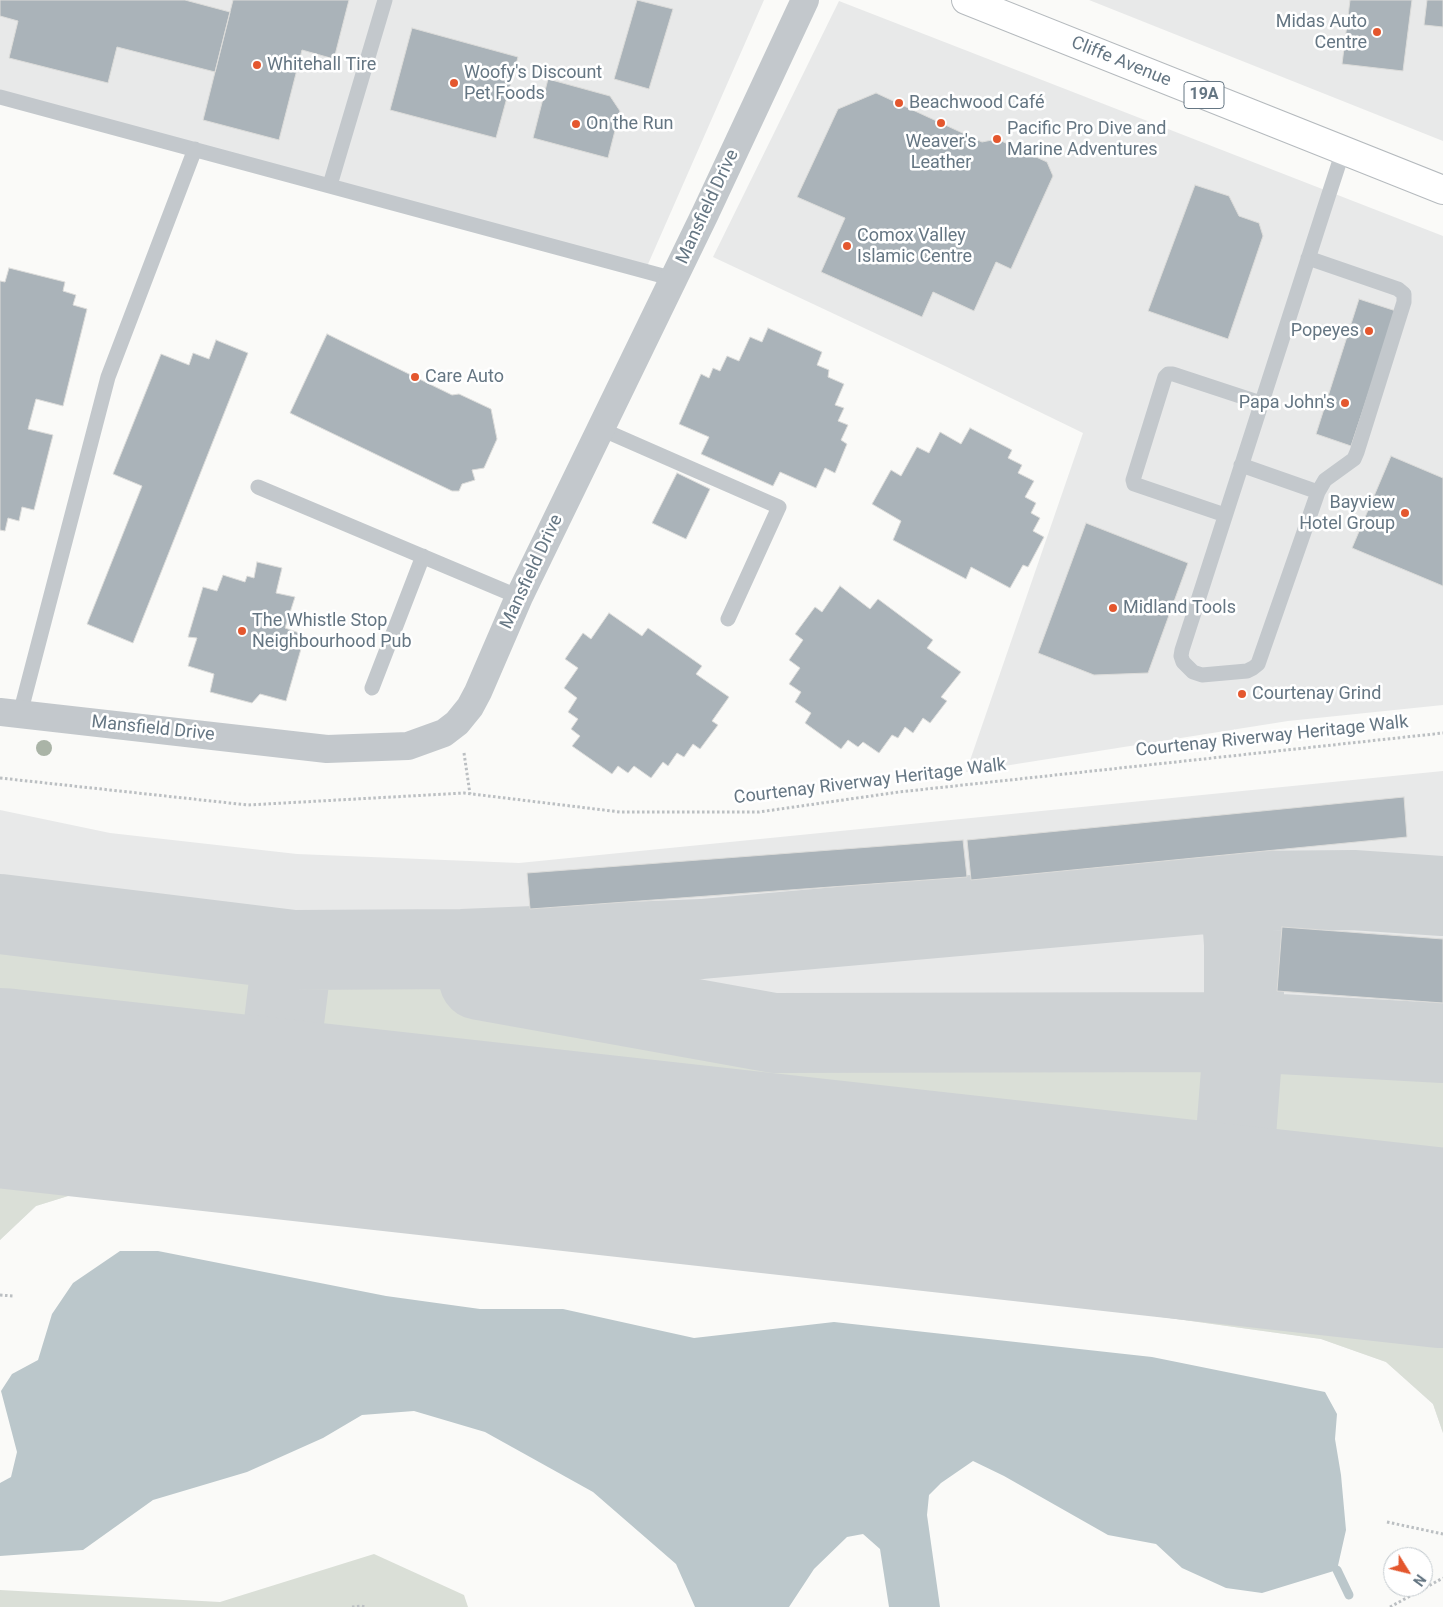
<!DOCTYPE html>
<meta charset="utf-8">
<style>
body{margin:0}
#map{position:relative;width:1443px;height:1607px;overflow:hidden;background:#fafaf8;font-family:Roboto,sans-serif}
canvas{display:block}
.north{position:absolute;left:1383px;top:1547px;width:50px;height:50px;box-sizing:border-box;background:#fff;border:1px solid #c1c8cd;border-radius:50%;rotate:126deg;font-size:14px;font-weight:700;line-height:20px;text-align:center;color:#657683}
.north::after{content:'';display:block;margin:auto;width:18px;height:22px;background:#e4572e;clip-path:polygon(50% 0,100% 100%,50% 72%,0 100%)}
</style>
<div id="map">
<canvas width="1443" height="1607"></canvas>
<div class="north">N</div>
</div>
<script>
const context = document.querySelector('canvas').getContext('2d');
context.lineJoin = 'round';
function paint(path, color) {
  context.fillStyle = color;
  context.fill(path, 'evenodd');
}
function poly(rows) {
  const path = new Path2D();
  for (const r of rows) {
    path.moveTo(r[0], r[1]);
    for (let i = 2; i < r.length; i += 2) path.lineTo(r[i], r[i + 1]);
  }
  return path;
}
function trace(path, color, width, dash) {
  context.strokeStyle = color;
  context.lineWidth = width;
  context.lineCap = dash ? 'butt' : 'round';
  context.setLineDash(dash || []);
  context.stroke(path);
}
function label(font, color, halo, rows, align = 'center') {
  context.font = font + ' Roboto,sans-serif';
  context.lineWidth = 5;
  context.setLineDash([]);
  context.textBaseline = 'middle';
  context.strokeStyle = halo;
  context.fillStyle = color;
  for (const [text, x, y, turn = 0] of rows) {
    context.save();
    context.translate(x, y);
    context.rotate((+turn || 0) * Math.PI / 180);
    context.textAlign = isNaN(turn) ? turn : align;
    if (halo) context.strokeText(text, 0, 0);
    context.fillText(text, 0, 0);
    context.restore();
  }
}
paint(poly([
 [0,0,764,0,645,271,0,97],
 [1089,0,1443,0,1443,141],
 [839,1,1443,236,1443,705,1288,721,966,772,1083,433,945,366,713,257],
 [1443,771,1443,1433,1433,1404,1386,1362,1321,1339,1039,1300,81,1192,36,1206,0,1240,0,810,110,833,297,854,519,863]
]), '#e8e9e9');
paint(poly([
 [0,923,262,953,279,962,284,972,273,1059,266,1068,255,1077,244,1077,96,1055,0,1044],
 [337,963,779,1046,1226,1047,1220,1172,1213,1183,1202,1184,318,1086,300,1071,300,1026,303,1002,308,978,313,967],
 [1273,1041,1443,1052,1443,1209,1270,1191,1256,1186,1248,1178,1254,1058,1261,1048],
 [0,1127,280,1157,1443,1291,1443,1433,1433,1404,1386,1362,1321,1339,1039,1300,81,1192,36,1206,0,1240],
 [374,1554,464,1595,468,1607,0,1607,0,1590,220,1602]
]), '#dadfd7');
paint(poly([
 [120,1251,158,1251,386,1296,480,1309,563,1309,694,1338,834,1322,1152,1357,1325,1392,1337,1414,1335,1439,1341,1475,1346,1530,1337,1570,1262,1593,1226,1588,1182,1568,1156,1544,1108,1535,1004,1476,973,1461,941,1483,929,1495,927,1515,940,1607,889,1607,880,1549,863,1534,847,1537,814,1569,789,1607,695,1607,676,1564,593,1492,485,1432,414,1411,362,1415,323,1438,247,1472,153,1500,83,1550,0,1556,0,1483,11,1477,17,1452,1,1391,12,1374,38,1360,52,1314,73,1283]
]), '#bbc7cb');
trace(poly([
 [1337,1570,1349,1595]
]), '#bbc7cb', 9);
trace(poly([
 [0,914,293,950,462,949,702,939,1240,891,1353,890,1443,896],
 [479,980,774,1033,1244,1032,1443,1043],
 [272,1118,293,950],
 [1229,1224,1244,1032,1244,944,1240,891]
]), '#ced2d4', 80);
trace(poly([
 [0,1088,1443,1248]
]), '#ced2d4', 200);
const building = poly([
 [0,0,185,0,230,12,215,72,117,47,108,83,9,58,18,21,0,16,0,0],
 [233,0,349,0,334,59,302,50,279,140,203,120,233,0],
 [637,0,673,9,649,89,614,79,637,0],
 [1350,0,1412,0,1403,71,1342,64,1350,0],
 [1427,0,1443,0,1443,27,1424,25,1427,0],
 [412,28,518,57,496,138,390,110,412,28],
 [548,79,610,96,620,111,608,158,533,138,548,79],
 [876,93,982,142,997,139,1047,162,1053,176,1011,269,996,262,974,311,933,292,922,317,821,272,845,218,797,197,838,109,876,93],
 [1195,185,1229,196,1239,216,1259,223,1263,236,1228,339,1148,311,1195,185],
 [9,268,65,282,63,291,76,295,73,305,87,309,63,406,36,399,28,429,53,435,34,510,22,507,19,521,8,518,5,531,0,530,0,281,5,282,9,268],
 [1359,299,1396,311,1351,446,1316,434,1359,299],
 [768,328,822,352,817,365,829,370,828,377,844,384,835,405,844,408,838,421,848,425,841,440,847,444,835,473,825,468,816,488,780,472,773,486,701,454,709,437,679,424,701,374,709,378,713,368,720,371,727,356,739,361,750,337,762,342,768,328],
 [327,334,452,395,459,394,491,409,497,439,484,468,472,470,475,480,462,484,459,491,452,491,290,413,327,334],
 [216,340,248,353,133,643,87,624,142,486,113,474,161,354,189,365,193,353,209,359,216,340],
 [970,428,1012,450,1008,458,1022,465,1018,473,1034,481,1025,497,1036,503,1031,513,1040,518,1033,531,1044,537,1028,567,1023,565,1010,588,971,567,966,579,893,540,901,521,872,504,891,470,901,476,917,447,929,453,940,432,961,444,970,428],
 [1391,456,1443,478,1443,586,1352,548,1391,456],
 [677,473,710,489,686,539,652,523,677,473],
 [1086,523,1188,563,1148,673,1094,675,1038,653,1086,523],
 [257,562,282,568,276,593,295,597,285,628,305,635,286,701,260,694,252,703,210,692,214,674,188,666,197,638,188,637,203,587,217,591,223,575,245,582,247,576,254,578,257,562],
 [840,586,870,609,878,599,933,640,927,648,961,672,941,697,947,701,930,723,923,718,913,733,905,727,898,738,892,735,879,753,863,742,858,747,848,740,841,749,805,723,811,713,795,702,801,692,789,684,800,668,789,660,803,640,795,634,815,607,822,612,840,586],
 [609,613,642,636,648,628,702,666,696,674,729,697,712,721,718,725,700,749,693,744,684,757,677,753,668,766,663,762,651,778,634,766,628,773,618,766,612,774,572,746,580,736,571,729,578,719,568,712,577,698,564,688,578,668,565,659,583,633,591,639,609,613],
 [1404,797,1407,837,971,880,967,840,1404,797],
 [963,840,967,877,530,909,527,873,963,840],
 [1282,927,1443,939,1443,1003,1277,991,1282,927]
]);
paint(building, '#aab3b9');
trace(building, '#dcdcda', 1);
const primary = poly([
 [966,0,1443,190]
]);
trace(primary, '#b5babe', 30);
trace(poly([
 [464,753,470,794],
 [0,778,248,805,464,793,620,812,759,812,899,792,1443,733],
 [0,1295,13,1296],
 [1387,1522,1443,1534],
 [352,1607,361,1606,366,1607],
 [1390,1607,1443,1578]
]), '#bbbfc2', 3, [2.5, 2.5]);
trace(poly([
 [0,97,674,279],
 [330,185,385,0],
 [1308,258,1398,289,1404,294,1404,302,1357,452,1354,459,1325,480,1318,492,1258,664,1253,668,1247,671,1202,675,1193,672,1183,662,1181,656,1182,650,1328,197,1343,151],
 [601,429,779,507,728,619],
 [1241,465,1318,492],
 [258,487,519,597],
 [1225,515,1134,484,1133,480,1165,377,1168,374,1173,374,1261,403],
 [372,688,423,556],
 [20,714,108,377,195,149]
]), '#c3c8cc', 15);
trace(poly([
 [0,712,327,749,408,746,444,733,457,723,470,707,478,692,519,597,705,214,805,0]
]), '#c3c8cc', 28);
trace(primary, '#fff', 28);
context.fillStyle = '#aab4a7';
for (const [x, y] of [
 [44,748]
]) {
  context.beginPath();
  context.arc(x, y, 8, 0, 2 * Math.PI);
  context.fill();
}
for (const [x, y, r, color] of [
 [1377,32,5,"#e4572e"],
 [257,65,5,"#e4572e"],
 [454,83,5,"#e4572e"],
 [899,103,5,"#e4572e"],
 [941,123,5,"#e4572e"],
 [576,124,5,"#e4572e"],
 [997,139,5,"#e4572e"],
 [847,246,5,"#e4572e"],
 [1369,331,5,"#e4572e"],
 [415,377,5,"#e4572e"],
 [1345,403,5,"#e4572e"],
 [1405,513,5,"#e4572e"],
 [1113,608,5,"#e4572e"],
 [242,631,5,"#e4572e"],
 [1242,694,5,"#e4572e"]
]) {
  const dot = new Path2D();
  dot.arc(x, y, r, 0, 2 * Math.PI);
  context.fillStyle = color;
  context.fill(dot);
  trace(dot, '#fff', 2);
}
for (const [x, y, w] of [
 [1204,95,40]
]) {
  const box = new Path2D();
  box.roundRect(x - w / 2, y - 13.5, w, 27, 4);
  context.fillStyle = '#fff';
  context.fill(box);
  trace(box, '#657683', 1);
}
label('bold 16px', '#657683', null, [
 ["19A",1204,95]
]);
label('18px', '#657683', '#fff', [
 ["Midas Auto",1367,22,"right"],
 ["Centre",1367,43,"right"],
 ["Whitehall Tire",267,65],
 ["Woofy's Discount",464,73],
 ["Pet Foods",464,94],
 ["Beachwood Café",909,103],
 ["On the Run",586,124],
 ["Pacific Pro Dive and",1007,129],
 ["Marine Adventures",1007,150],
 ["Weaver's",941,142,"center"],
 ["Leather",941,163,"center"],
 ["Comox Valley",857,236],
 ["Islamic Centre",857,257],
 ["Popeyes",1359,331,"right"],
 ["Care Auto",425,377],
 ["Papa John's",1335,403,"right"],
 ["Bayview",1395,503,"right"],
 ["Hotel Group",1395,524,"right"],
 ["Midland Tools",1123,608],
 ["The Whistle Stop",252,621],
 ["Neighbourhood Pub",252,642],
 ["Courtenay Grind",1252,694]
], 'left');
label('18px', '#657683', '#fff', [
 ["Cliffe Avenue",1121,62,22],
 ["Mansfield Drive",708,207,-65],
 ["Mansfield Drive",532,572,-65],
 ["Mansfield Drive",153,729,6],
 ["Courtenay Riverway Heritage Walk",1272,737,-6],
 ["Courtenay Riverway Heritage Walk",870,782,-7]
]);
</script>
